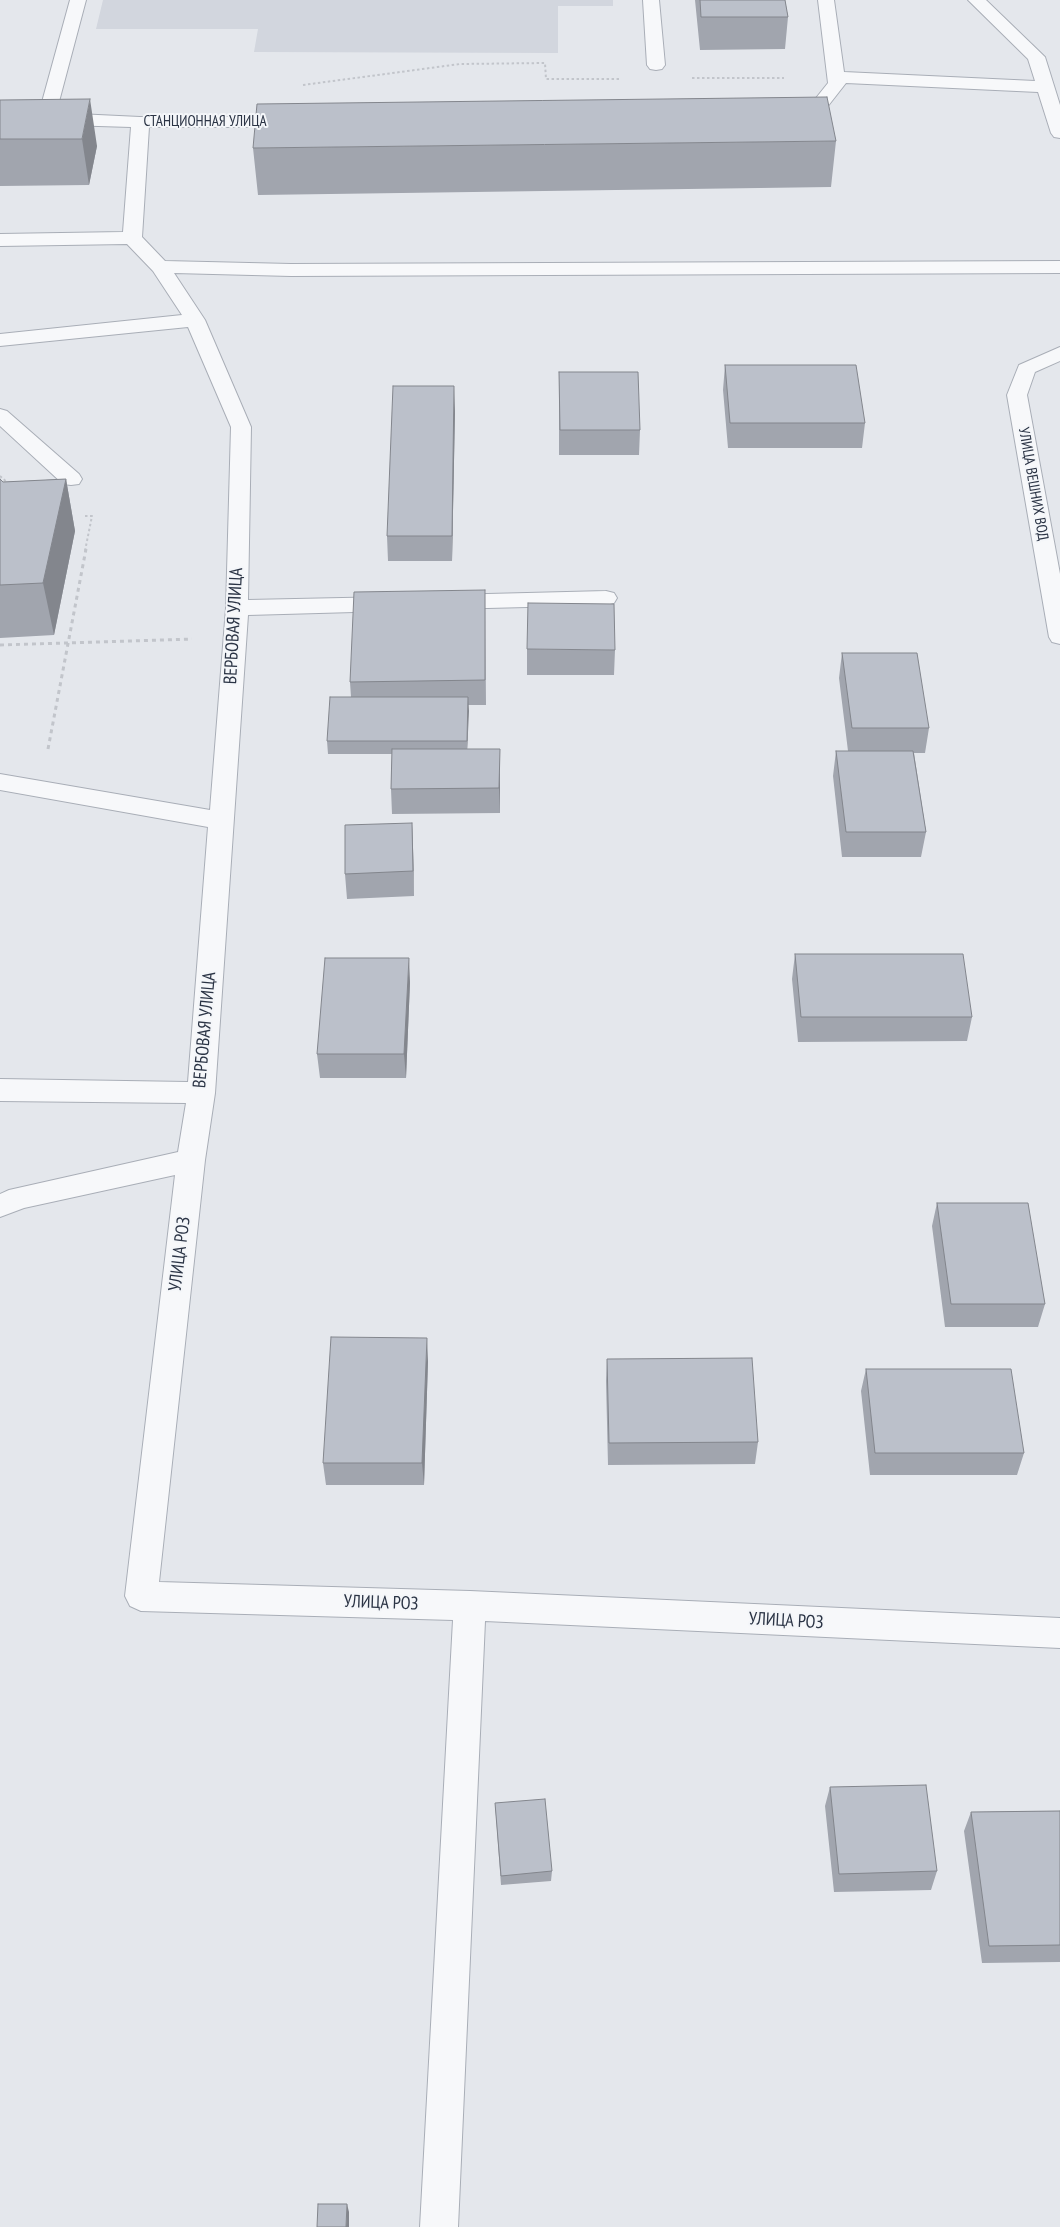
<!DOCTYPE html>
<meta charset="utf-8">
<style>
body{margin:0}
canvas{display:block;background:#e4e7ec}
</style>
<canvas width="1060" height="2227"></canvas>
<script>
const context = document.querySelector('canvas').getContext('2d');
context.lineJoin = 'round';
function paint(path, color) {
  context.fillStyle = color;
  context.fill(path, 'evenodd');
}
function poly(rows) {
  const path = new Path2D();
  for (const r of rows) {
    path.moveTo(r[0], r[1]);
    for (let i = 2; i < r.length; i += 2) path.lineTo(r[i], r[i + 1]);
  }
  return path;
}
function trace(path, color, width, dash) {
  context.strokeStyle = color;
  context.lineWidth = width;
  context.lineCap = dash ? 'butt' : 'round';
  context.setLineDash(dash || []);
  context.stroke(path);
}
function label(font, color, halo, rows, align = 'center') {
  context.font = font + ' "PT Sans Narrow",sans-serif';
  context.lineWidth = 4;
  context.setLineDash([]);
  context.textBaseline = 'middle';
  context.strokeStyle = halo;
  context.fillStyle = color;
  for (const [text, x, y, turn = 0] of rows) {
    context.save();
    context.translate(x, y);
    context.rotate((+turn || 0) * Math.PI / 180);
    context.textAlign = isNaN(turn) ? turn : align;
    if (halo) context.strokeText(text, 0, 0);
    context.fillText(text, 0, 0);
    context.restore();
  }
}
paint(poly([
 [103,0,613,0,613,6,558,6,558,53,254,52,258,29,96,29]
]), '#d2d6de');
const minor = poly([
 [70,0,86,0,56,113,140,117,293,117,299,118,302,122,299,126,293,127,149,127,142,237,165,261,291,264,1060,261,1060,273,291,276,174,273,205,320,251,427,248,600,390,597,398,599,401,604,398,609,390,611,248,615,215,1093,205,1160,159,1582,470,1591,1060,1618,1060,1648,485,1621,458,2227,420,2227,453,1620,141,1611,130,1606,125,1596,175,1175,24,1208,0,1217,0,1194,9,1190,178,1152,186,1103,0,1101,0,1079,188,1082,208,827,0,790,0,774,210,810,226,608,231,427,188,327,0,346,0,334,182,315,153,271,127,244,0,246,0,234,123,232,131,127,0,123,0,113,39,113,70,0],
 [643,0,659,0,665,65,662,69,656,70,650,69,647,65,643,0],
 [818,0,834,0,844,72,1035,81,1028,59,968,0,986,0,1045,57,1060,105,1060,138,1054,137,1051,133,1038,92,846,83,828,106,799,121,793,122,787,121,784,117,787,113,816,98,828,83,818,0],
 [1060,347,1060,361,1035,372,1027,395,1060,574,1060,644,1052,642,1049,637,1007,395,1019,365,1060,347],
 [0,409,7,411,79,474,82,479,79,484,71,485,63,484,0,426,0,409],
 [606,591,614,593,617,598,614,603,606,605,448,609,440,607,437,602,440,597,448,595,606,591]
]);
trace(minor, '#a9aeb7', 2);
trace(poly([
 [692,78,784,78],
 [303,85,460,64,545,63,546,79,619,79],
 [0,476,9,484],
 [85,516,92,516,85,551]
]), '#c2c5cb', 2, [2.5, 2.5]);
trace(poly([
 [0,645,192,639],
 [48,749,86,549]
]), '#c2c5cb', 3, [4, 4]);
paint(minor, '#f7f8fa');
paint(poly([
 [695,0,785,0,788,17,785,49,700,50],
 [0,100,97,146,89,185,0,186],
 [836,141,831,187,258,195,253,148],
 [725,365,865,423,862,448,728,448,723,390],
 [559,372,640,430,639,455,559,455],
 [455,411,452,561,388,561,387,536],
 [0,479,3,482,66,479,75,531,54,635,0,638],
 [485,590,486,705,468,705,467,749,500,774,500,813,392,814,391,789,392,754,328,754,327,741,351,697,350,682],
 [527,649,615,650,614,675,527,675],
 [842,653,929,728,925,753,914,753,926,832,921,857,842,857,833,776,836,751,848,751,839,678],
 [412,823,413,848,414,896,347,899,345,874],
 [795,954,972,1017,967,1041,798,1042,792,979],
 [410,982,406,1078,320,1078,317,1054],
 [937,1203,1045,1304,1038,1327,945,1327,932,1226],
 [607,1359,758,1442,755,1464,608,1465,606,1381],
 [428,1361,424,1485,326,1485,323,1463],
 [866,1369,1024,1453,1017,1475,870,1475,861,1391],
 [830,1787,937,1871,931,1890,834,1892,825,1806],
 [495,1803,552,1871,551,1881,501,1885],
 [1060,1811,1060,1962,982,1963,964,1831,971,1812]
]), '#a1a5ae');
paint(poly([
 [90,99,97,146,89,185,82,139],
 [454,386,455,411,452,561,452,536],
 [66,479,75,531,54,635,43,583],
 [468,697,469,711,467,754,467,741],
 [500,749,500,813,499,788],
 [412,823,413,848,414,896,413,871],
 [409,958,410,982,406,1078,404,1054],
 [427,1338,428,1361,424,1485,422,1463],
 [347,2204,349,2212,349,2227,346,2227]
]), '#83868d');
const building = poly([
 [700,0,785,0,788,17,701,17,700,0],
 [827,97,836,141,253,148,257,104,827,97],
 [90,99,82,139,0,139,0,100,90,99],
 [725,365,856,365,865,423,730,423,725,365],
 [559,372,638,372,640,430,560,430,559,372],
 [393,386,454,386,452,536,387,536,393,386],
 [0,479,3,482,66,479,43,583,0,585,0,479],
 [485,590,485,680,350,682,354,592,485,590],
 [528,603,614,604,615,650,527,649,528,603],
 [842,653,917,653,929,728,852,728,842,653],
 [330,697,468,697,467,741,327,741,330,697],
 [392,749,500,749,499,788,391,789,392,749],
 [836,751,913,751,926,832,846,832,836,751],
 [412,823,413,871,345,874,345,825,412,823],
 [795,954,963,954,972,1017,801,1017,795,954],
 [325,958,409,958,404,1054,317,1054,325,958],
 [937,1203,1028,1203,1045,1304,951,1304,937,1203],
 [331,1337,427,1338,422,1463,323,1463,331,1337],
 [752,1358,758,1442,609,1443,607,1359,752,1358],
 [866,1369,1011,1369,1024,1453,875,1453,866,1369],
 [926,1785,937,1871,839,1874,830,1787,926,1785],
 [545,1799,552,1871,501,1876,495,1803,545,1799],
 [1060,1811,1060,1945,989,1946,971,1812,1060,1811],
 [318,2204,347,2204,346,2227,317,2227,318,2204]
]);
paint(building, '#bbc0ca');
trace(building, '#83868d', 1);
label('15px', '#2b3445', '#f4f6f9', [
 ["СТАНЦИОННАЯ УЛИЦА",205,122],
 ["УЛИЦА ВЕШНИХ ВОД",1033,484,80]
]);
label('18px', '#2b3445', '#f4f6f9', [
 ["ВЕРБОВАЯ УЛИЦА",234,626,-87],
 ["ВЕРБОВАЯ УЛИЦА",205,1030,-85],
 ["УЛИЦА РОЗ",180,1254,-83],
 ["УЛИЦА РОЗ",381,1603,2],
 ["УЛИЦА РОЗ",786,1621,3]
]);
</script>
